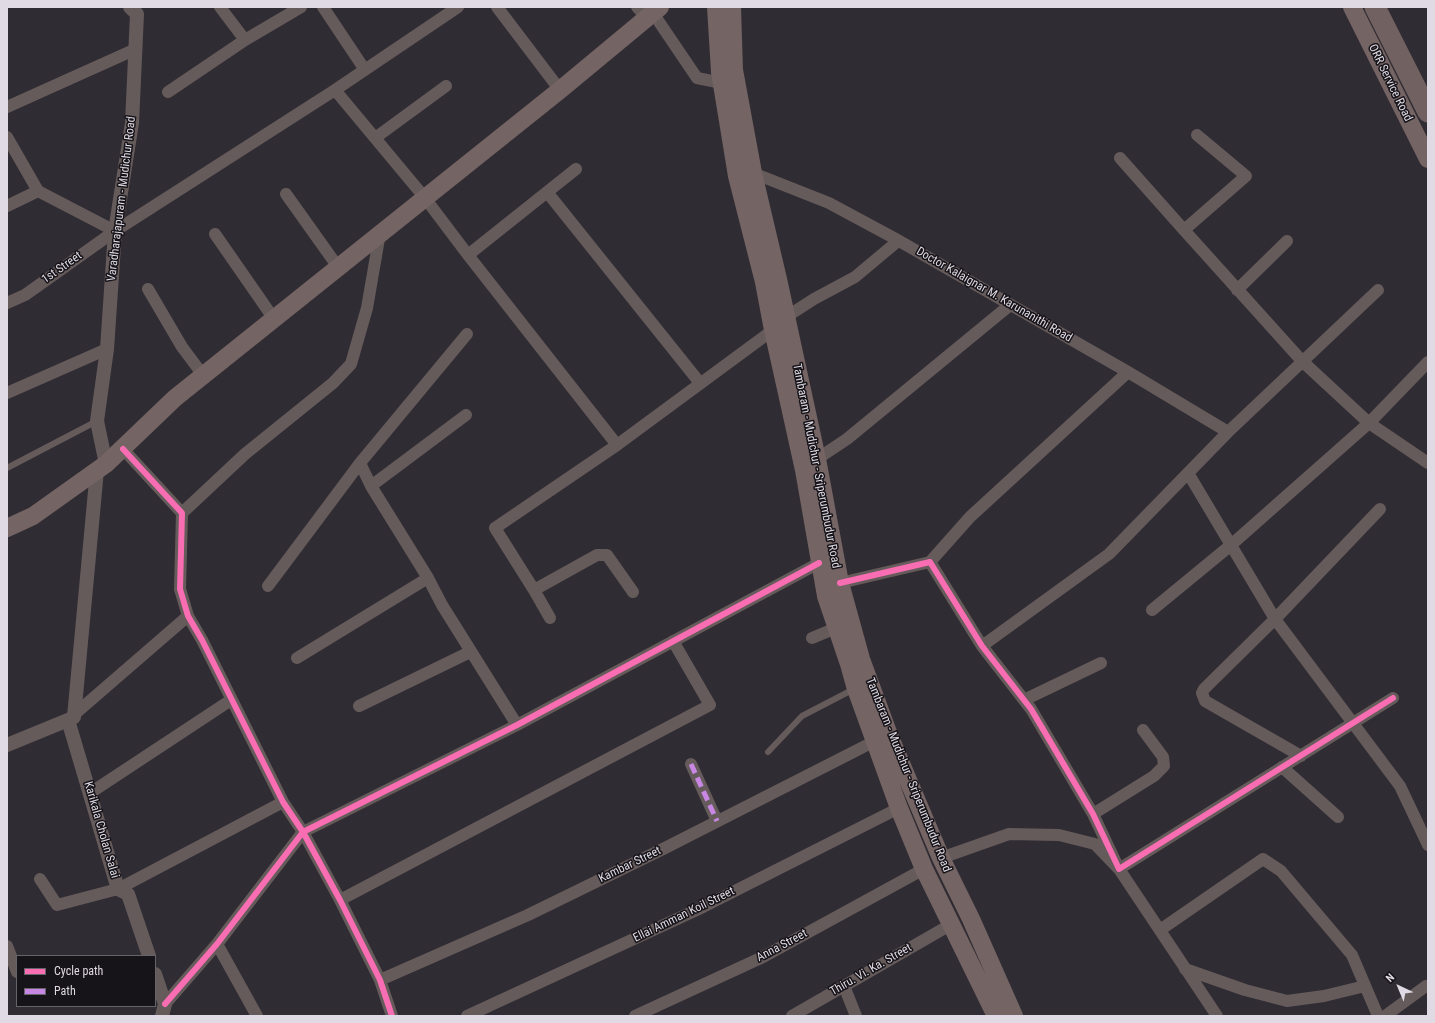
<!DOCTYPE html>
<style>
body{margin:0}
#map{position:relative;width:1435px;height:1023px;overflow:hidden;background:#302c33;font-family:"Roboto Condensed",sans-serif}
canvas{display:block}
.frame{position:absolute;inset:0;border:8px solid #dfdae3;pointer-events:none}
.legend{position:absolute;left:16px;top:955px;width:140px;height:52px;box-sizing:border-box;background:#161319;border:1px solid #66636a;margin:0;padding:5px 7px;list-style:none;font-size:12px;color:#dfdae3}
.legend li{display:flex;align-items:center;gap:8px;height:20px}
.legend b{width:20px;border:1px solid #66636a}
.north{position:absolute;left:1379px;top:967px;width:40px;height:40px;-webkit-text-stroke:3px #161319;paint-order:stroke;rotate:316deg;font-size:11px;font-weight:700;line-height:16px;text-align:center;color:#dfdae3}
.north::after{content:'';display:block;margin:auto;width:14px;height:18px;background:#dfdae3;clip-path:polygon(50% 0,100% 100%,50% 72%,0 100%)}
</style>
<div id="map">
<canvas width="1435" height="1023"></canvas>
<div class="frame"></div>
<ul class="legend">
<li><b style="height:5px;background:#f96db3"></b>Cycle path</li>
<li><b style="height:5px;background:#c787e3"></b>Path</li>
</ul>
<div class="north">N</div>
</div>
<script>
const context = document.querySelector('canvas').getContext('2d');
context.lineJoin = 'round';
function poly(rows) {
  const path = new Path2D();
  for (const r of rows) {
    path.moveTo(r[0], r[1]);
    for (let i = 2; i < r.length; i += 2) path.lineTo(r[i], r[i + 1]);
  }
  return path;
}
function trace(path, color, width, dash) {
  context.strokeStyle = color;
  context.lineWidth = width;
  context.lineCap = dash ? 'butt' : 'round';
  context.setLineDash(dash || []);
  context.stroke(path);
}
function label(font, color, halo, rows, align = 'center') {
  context.font = font + ' "Roboto Condensed",sans-serif';
  context.lineWidth = 3;
  context.setLineDash([]);
  context.textBaseline = 'middle';
  context.strokeStyle = halo;
  context.fillStyle = color;
  for (const [text, x, y, turn = 0] of rows) {
    context.save();
    context.translate(x, y);
    context.rotate((+turn || 0) * Math.PI / 180);
    context.textAlign = isNaN(turn) ? turn : align;
    if (halo) context.strokeText(text, 0, 0);
    context.fillText(text, 0, 0);
    context.restore();
  }
}
trace(poly([
 [7,468,97,421],
 [768,752,802,716,854,689]
]), '#665b5b', 6);
trace(poly([
 [220,7,245,40],
 [323,7,365,70],
 [497,7,560,90],
 [637,7,647,18],
 [653,13,697,78,722,83],
 [335,90,425,198,468,255,617,445],
 [168,92,245,40,301,7],
 [7,107,136,49],
 [1197,135,1246,176,1184,230,1302,361,1369,423,1428,463],
 [7,137,38,191,115,231],
 [375,138,446,86],
 [1120,158,1184,230],
 [748,174,753,173,829,203,894,238,1128,372,1228,432],
 [547,192,700,383],
 [286,194,338,267],
 [7,206,38,191],
 [215,234,274,319],
 [468,255,576,169],
 [148,289,182,347,203,375],
 [1237,290,1287,241],
 [7,303,25,295,115,231,335,90,458,7],
 [786,317,814,299,855,277,898,241],
 [7,393,107,349],
 [123,449,182,513,180,589,188,616,202,640,283,802,303,832,340,900,380,980,392,1016],
 [817,459,847,439,1010,305],
 [360,463,371,486,428,578,442,605,517,725],
 [1188,473,1275,619,1400,786,1428,845],
 [371,486,466,415],
 [182,513,245,454,333,383,351,364,367,308,380,233],
 [930,562,970,517,1128,372],
 [840,583,930,562,982,646,1031,709,1093,814,1119,869,1393,698],
 [268,586,360,463,467,334],
 [534,590,550,618],
 [633,592,607,555,597,555,534,590,495,528,617,445,773,330],
 [1152,610,1231,545,1369,423,1428,362],
 [812,638,836,628],
 [982,646,1109,554,1228,432,1378,290],
 [297,658,428,578],
 [1024,700,1101,663],
 [359,706,470,652],
 [69,719,188,616],
 [1301,756,1205,701,1202,693,1204,689,1275,619,1380,509],
 [691,764,717,821],
 [1282,767,1338,817],
 [90,793,231,700],
 [1093,814,1154,776,1164,766,1163,757,1143,730],
 [941,858,1009,834,1059,835,1095,844,1119,869,1217,1016],
 [40,879,57,905,118,889,283,802],
 [340,900,710,705,673,641],
 [1160,930,1263,859,1281,871,1352,955,1378,1016],
 [217,944,257,1016],
 [7,946,17,972],
 [1185,969,1245,990,1287,1001,1324,996,1365,986],
 [380,980,528,915,665,848,875,741],
 [844,986,856,1016],
 [165,1004,217,944,303,832,517,725,819,563],
 [467,1016,703,907,899,808],
 [635,1016,763,957,924,869],
 [792,1016,950,925],
 [1385,1016,1426,986]
]), '#665b5b', 12);
trace(poly([
 [106,464,97,421,107,349,115,231,132,123,137,14,130,7],
 [74,717,97,470],
 [7,745,68,720,118,889,128,894,149,956],
 [155,974,165,1004,162,1016]
]), '#665b5b', 14);
trace(poly([
 [716,7,720,72,737,176,764,282,773,330,804,470,826,596,849,664,856,689,899,808,924,869,996,1016],
 [732,7,734,70,753,173,778,279,817,459,840,583,861,659,889,735,941,858,971,919,1014,1016],
 [1352,7,1428,159],
 [7,528,33,516,106,464,175,398,560,90,660,7]
]), '#746463', 18);
trace(poly([
 [1375,7,1428,112]
]), '#716161', 21);
trace(poly([
 [691,764,717,821]
]), '#c787e3', 5, [10, 5]);
trace(poly([
 [123,449,182,513,180,589,188,616,202,640,283,802,303,832,340,900,380,980,392,1016],
 [840,583,930,562,982,646,1031,709,1093,814,1119,869,1393,698],
 [165,1004,217,944,303,832,517,725,819,563]
]), '#f96db3', 6);
label('12px', '#dfdae3', '#161319', [
 ["ORR Service Road",1390,83,64],
 ["Varadharajapuram - Mudichur Road",122,199,-83],
 ["1st Street",62,268,-35],
 ["Doctor Kalaignar M. Karunanithi Road",994,295,30],
 ["Tambaram - Mudichur - Sriperumbudur Road",816,466,79],
 ["Tambaram - Mudichur - Sriperumbudur Road",908,775,68],
 ["Karikala Cholan Salai",101,830,74],
 ["Kambar Street",630,865,-26],
 ["Ellai Amman Koil Street",684,915,-26],
 ["Anna Street",782,946,-28],
 ["Thiru. Vi. Ka. Street",871,970,-30]
]);
</script>
